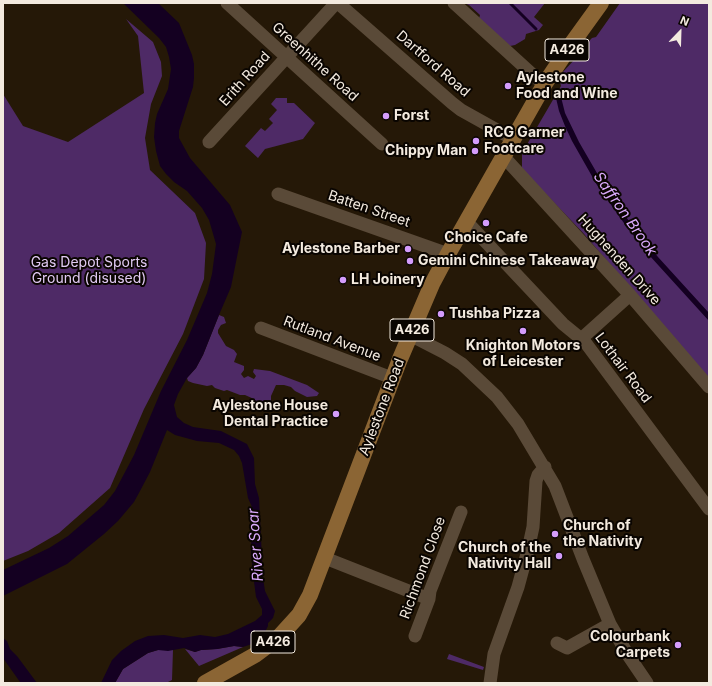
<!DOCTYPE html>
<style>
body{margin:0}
#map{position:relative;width:712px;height:686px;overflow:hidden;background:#251807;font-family:Inter,sans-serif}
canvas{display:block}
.frame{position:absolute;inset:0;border:4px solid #f3eadf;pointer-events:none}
.north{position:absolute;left:660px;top:12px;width:40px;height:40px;-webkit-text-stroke:3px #0a0501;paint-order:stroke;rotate:23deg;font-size:11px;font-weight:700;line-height:16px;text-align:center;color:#f3eadf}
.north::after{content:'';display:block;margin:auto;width:14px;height:18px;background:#f3eadf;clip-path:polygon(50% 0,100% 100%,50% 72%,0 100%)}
</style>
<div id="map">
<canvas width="712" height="686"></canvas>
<div class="frame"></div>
<div class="north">N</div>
</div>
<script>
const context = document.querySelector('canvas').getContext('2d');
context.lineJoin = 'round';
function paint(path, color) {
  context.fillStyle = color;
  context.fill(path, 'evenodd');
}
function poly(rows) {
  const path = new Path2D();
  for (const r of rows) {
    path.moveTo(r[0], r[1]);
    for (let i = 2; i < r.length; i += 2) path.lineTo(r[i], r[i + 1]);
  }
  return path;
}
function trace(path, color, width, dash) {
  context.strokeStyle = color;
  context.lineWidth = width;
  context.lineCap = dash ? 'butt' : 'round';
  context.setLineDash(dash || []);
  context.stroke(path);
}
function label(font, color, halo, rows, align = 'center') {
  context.font = font + ' Inter,sans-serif';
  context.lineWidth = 4;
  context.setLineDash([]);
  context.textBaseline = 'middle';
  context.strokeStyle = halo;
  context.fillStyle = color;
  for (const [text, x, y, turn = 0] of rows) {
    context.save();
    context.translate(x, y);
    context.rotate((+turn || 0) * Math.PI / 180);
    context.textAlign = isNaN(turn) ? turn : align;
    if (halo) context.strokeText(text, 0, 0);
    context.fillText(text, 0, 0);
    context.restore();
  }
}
paint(poly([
 [464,3,545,3,534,17,543,25,539,30,526,34,525,39,515,45,510,46,479,19,480,15,469,5],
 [620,3,709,3,709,380,584,234,522,169,522,153,561,86,560,82,562,73,575,59,579,51,592,38,596,37],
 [126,19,153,42,161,62,162,76,151,104,145,138,150,170,195,213,206,243,204,279,183,334,144,409,110,488,59,533,28,551,3,561,3,94,23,126,68,142,144,93,138,36],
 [276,98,287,98,287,103,294,103,315,123,303,139,265,149,258,158,245,146,261,128,265,131,273,123,269,119,277,110,271,104],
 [219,315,224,317,226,323,221,325,218,330,218,333,226,346,234,350,237,354,234,362,244,366,244,370,241,374,244,378,248,376,254,379,256,376,253,372,254,369,270,371,307,385,319,393,317,396,307,397,295,391,291,387,284,385,276,385,271,396,271,401,278,404,277,409,275,410,257,404,254,399,245,395,240,395,227,390,224,391,215,388,212,385,207,386,193,383,188,381,187,378,196,368,203,355],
 [234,646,243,647,199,666,185,649,195,652,201,650,217,649],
 [158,650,173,650,172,680,166,683,115,683,123,669,148,653],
 [449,654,484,667,483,670,447,659]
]), '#4e2a66');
paint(poly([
 [123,3,158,3,179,23,192,55,194,64,194,78,193,87,179,131,179,138,190,158,230,205,242,232,231,287,219,315,203,355,196,368,187,378,178,394,174,405,177,417,184,423,193,427,221,431,247,444,254,458,255,484,259,498,263,578,265,591,275,611,273,618,268,623,268,626,265,632,252,644,243,647,234,646,217,649,201,650,195,652,184,648,168,651,158,650,148,653,123,669,115,683,101,683,112,660,121,651,135,641,148,636,164,635,183,638,200,635,215,637,228,634,255,621,262,615,262,609,256,597,253,574,251,553,252,507,248,498,242,463,239,456,234,450,219,443,197,441,175,435,167,430,150,472,140,491,134,502,118,521,104,534,67,564,3,596,3,570,49,548,68,536,104,505,115,491,134,455,161,391,187,340,207,293,212,274,216,244,209,220,202,208,187,191,174,182,166,174,160,166,156,151,154,137,155,123,157,114,168,89,171,69,169,57,166,47,159,38],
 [560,93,565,113,579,142,605,187,629,221,658,257,709,313,709,321,649,255,626,226,597,185,572,141,565,126,559,111,556,98],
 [3,638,7,641,10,649,17,656,37,683,21,683,20,682,3,658]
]), '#140021');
trace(poly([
 [510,3,536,29]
]), '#140021', 3);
trace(poly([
 [227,3,382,144],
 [338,3,452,103,461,110,513,139],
 [454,3,544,85],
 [209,142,336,3],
 [503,156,630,295,709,387],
 [278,194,448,254],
 [467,222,563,324,585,342,709,509],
 [261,328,392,378],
 [410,335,445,353,462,364,497,397,518,424,555,486,583,559,610,624,628,655,647,683],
 [581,339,630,295],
 [325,558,429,599],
 [415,636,429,599,430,591,461,512],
 [557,643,567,648,610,624],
 [490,683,494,654,518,587,528,550,533,527,536,481,538,475,545,467]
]), '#5a4a38', 13);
trace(poly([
 [205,683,255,655,279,637,299,615,310,595,400,359,432,284,448,254,544,85,570,46,601,3]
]), '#8b6534', 16);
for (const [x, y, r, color] of [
 [508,86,4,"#d49cfc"],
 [386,116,4,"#d49cfc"],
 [476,141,4,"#d49cfc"],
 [475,151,4,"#d49cfc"],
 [486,223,4,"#d49cfc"],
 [408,249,4,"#d49cfc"],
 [410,261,4,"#d49cfc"],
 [343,280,4,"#d49cfc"],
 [441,314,4,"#d49cfc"],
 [523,331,4,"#d49cfc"],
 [336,414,4,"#d49cfc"],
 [555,534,4,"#d49cfc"],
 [559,556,4,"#d49cfc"],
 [678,645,4,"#d49cfc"]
]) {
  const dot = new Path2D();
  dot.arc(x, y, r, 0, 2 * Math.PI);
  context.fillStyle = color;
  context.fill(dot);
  trace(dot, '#0a0501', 1.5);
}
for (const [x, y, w] of [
 [567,50,44],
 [412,330,44],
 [273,642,44]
]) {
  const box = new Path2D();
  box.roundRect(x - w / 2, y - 11, w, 22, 3);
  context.fillStyle = '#0a0501';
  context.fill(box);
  trace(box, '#f3eadf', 1);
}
label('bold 13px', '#f3eadf', null, [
 ["A426",567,50],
 ["A426",412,330],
 ["A426",273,642]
]);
label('14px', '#f3eadf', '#0a0501', [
 ["Greenhithe Road",315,62,42],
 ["Dartford Road",433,64,41],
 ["Erith Road",245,79,-48],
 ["Batten Street",369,209,19],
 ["Hughenden Drive",619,260,48],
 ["Rutland Avenue",332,339,21],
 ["Lothair Road",623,368,53],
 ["Aylestone Road",382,407,-69],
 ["Richmond Close",423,568,-70]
]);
label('bold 14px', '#f3eadf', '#0a0501', [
 ["Aylestone",516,78],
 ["Food and Wine",516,94],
 ["Forst",394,116],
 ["RCG Garner",484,133],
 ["Footcare",484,149],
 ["Chippy Man",467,151,"right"],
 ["Choice Cafe",486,238,"center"],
 ["Aylestone Barber",400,249,"right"],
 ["Gemini Chinese Takeaway",418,261],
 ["LH Joinery",351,280],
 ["Tushba Pizza",449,314],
 ["Knighton Motors",523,346,"center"],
 ["of Leicester",523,362,"center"],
 ["Aylestone House",328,406,"right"],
 ["Dental Practice",328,422,"right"],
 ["Church of",563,526],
 ["the Nativity",563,542],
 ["Church of the",551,548,"right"],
 ["Nativity Hall",551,564,"right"],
 ["Colourbank",670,637,"right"],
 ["Carpets",670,653,"right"]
], 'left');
label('14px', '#e1caf3', '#0a0501', [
 ["Gas Depot Sports",89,263],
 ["Ground (disused)",89,279]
]);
label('italic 15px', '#daaafc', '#0a0501', [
 ["Saffron Brook",625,214,55],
 ["River Soar",256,545,-94]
]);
</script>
